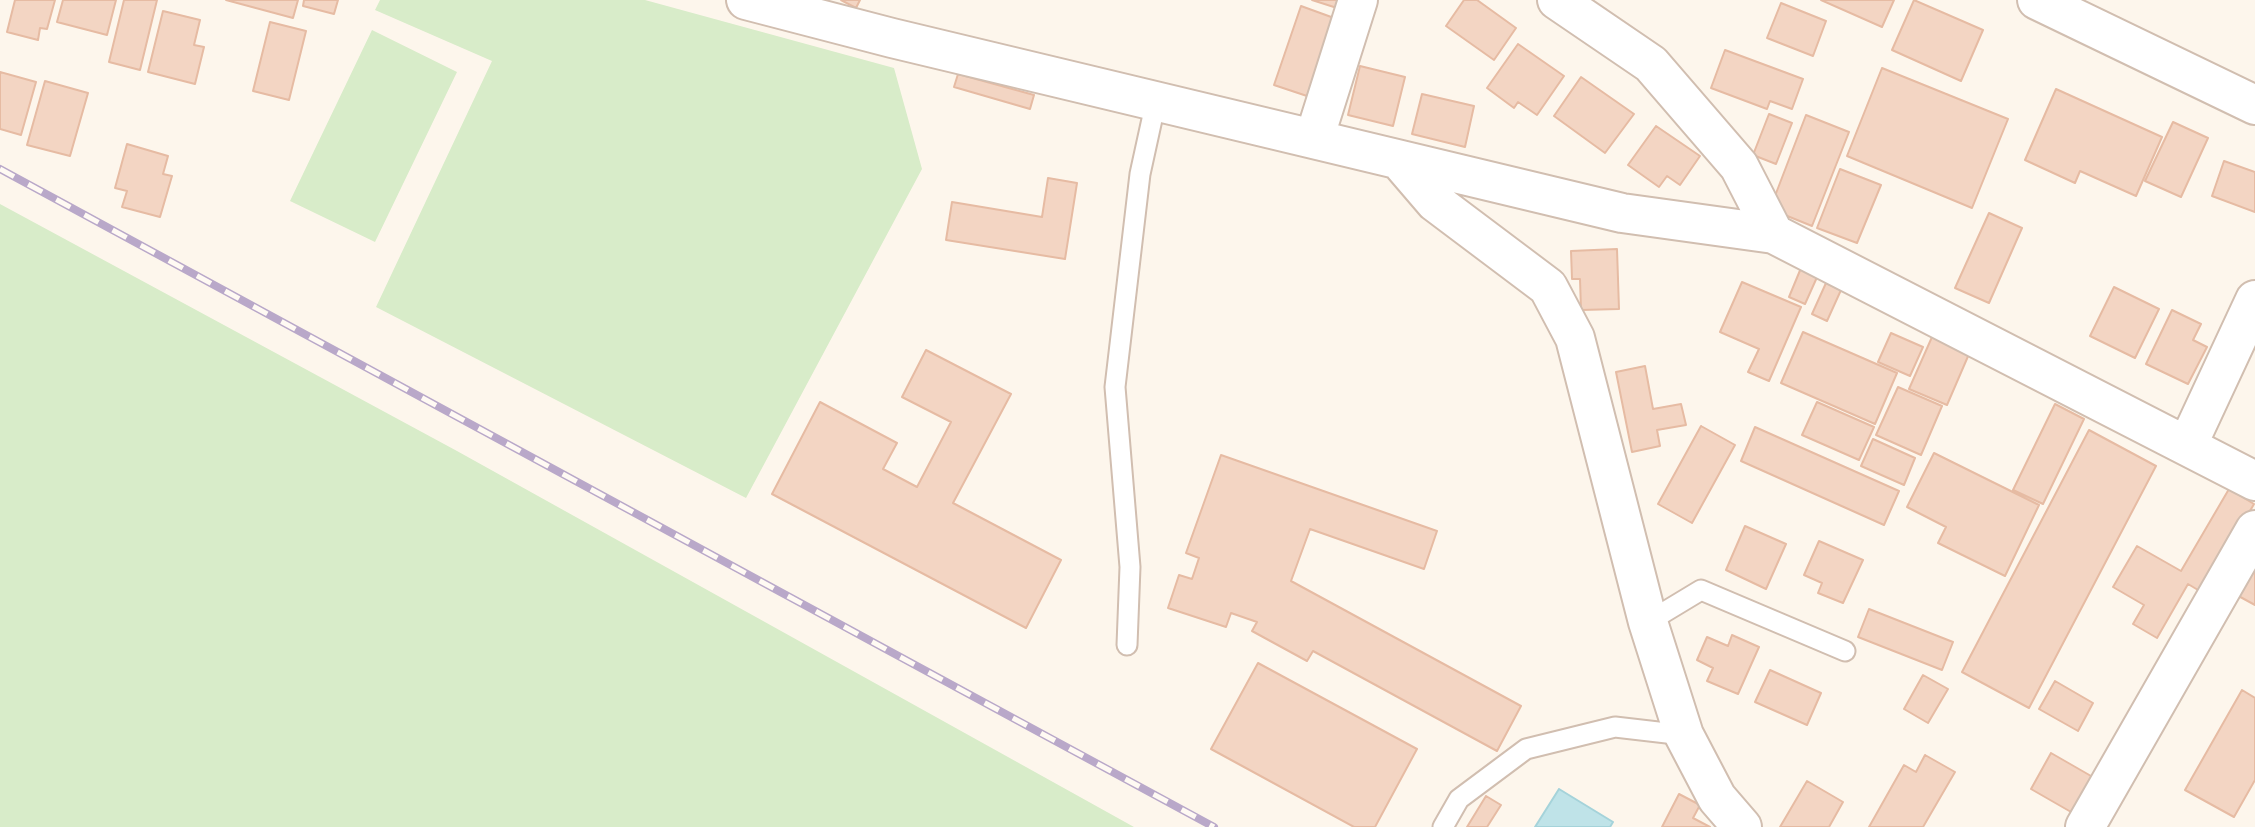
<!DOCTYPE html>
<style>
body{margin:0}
canvas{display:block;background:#fdf6ec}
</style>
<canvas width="2255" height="827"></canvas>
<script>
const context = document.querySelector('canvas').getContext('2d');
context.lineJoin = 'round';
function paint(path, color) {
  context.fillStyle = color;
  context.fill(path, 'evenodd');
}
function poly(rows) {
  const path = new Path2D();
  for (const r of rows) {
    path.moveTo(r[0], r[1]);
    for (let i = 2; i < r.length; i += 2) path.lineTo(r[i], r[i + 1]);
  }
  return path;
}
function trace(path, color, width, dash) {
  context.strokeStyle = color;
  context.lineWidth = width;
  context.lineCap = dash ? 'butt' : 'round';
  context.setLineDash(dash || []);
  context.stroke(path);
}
paint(poly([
 [380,0,645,0,894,68,922,169,746,498,376,307,492,61,375,10],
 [372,30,457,72,375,242,290,201],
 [0,204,457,451,1134,827,0,827]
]), '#d8ecc9');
const water = poly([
 [1559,789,1613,822,1610,827,1535,827,1559,789]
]);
paint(water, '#bfe3e8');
trace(water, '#a5d3da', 2);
const building = poly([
 [15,0,55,0,47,29,40,28,38,40,7,32,15,0],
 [63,0,116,0,107,35,57,22,63,0],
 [124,0,157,0,140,70,109,62,124,0],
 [226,0,298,0,293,18,226,0],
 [304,0,338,0,334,14,303,6,304,0],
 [841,0,860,0,856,8,841,0],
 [1312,0,1340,0,1337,8,1312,0],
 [1464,0,1477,0,1516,28,1494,60,1446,26,1464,0],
 [1821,0,1894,0,1882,27,1821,0],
 [1914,0,1983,30,1961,81,1892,50,1914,0],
 [1781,3,1826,21,1813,56,1767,38,1781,3],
 [1301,6,1334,18,1307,96,1274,85,1301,6],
 [163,11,200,20,194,45,204,47,195,84,148,72,163,11],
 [270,22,306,31,289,100,253,91,270,22],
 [1518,44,1564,76,1537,115,1518,102,1514,108,1487,88,1518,44],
 [1725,50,1803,79,1792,109,1770,101,1767,109,1711,88,1725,50],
 [1360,66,1405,77,1393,126,1348,115,1360,66],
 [1882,68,2008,119,1972,208,1847,156,1882,68],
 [0,72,36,82,21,135,0,129,0,72],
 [958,74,1034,95,1030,109,954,87,958,74],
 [1581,77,1634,114,1605,153,1554,116,1581,77],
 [45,81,88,93,70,156,27,145,45,81],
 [2056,89,2162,137,2136,196,2080,171,2075,183,2025,160,2056,89],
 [1422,94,1474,106,1465,147,1412,134,1422,94],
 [1769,114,1792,123,1776,164,1753,155,1769,114],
 [1806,115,1849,132,1812,226,1770,209,1806,115],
 [2173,122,2208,138,2181,197,2145,181,2173,122],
 [1656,126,1700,156,1680,185,1667,176,1659,187,1628,165,1656,126],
 [127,144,168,156,163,174,172,176,160,217,122,207,127,191,115,188,127,144],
 [2224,161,2255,172,2255,212,2212,196,2224,161],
 [1840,169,1881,185,1857,243,1817,228,1840,169],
 [1048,178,1077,183,1065,259,946,240,952,202,1042,217,1048,178],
 [1989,213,2022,228,1989,303,1955,288,1989,213],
 [1617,249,1619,309,1581,310,1580,279,1572,279,1571,251,1617,249],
 [1801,268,1818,275,1805,304,1789,297,1801,268],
 [1742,282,1801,307,1769,381,1748,372,1759,349,1720,332,1742,282],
 [1826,283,1841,290,1827,321,1812,314,1826,283],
 [2114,287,2159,309,2135,358,2090,336,2114,287],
 [2172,310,2201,324,2193,340,2207,347,2188,384,2146,364,2172,310],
 [1803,332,1897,373,1875,424,1781,383,1803,332],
 [1891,333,1923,347,1910,376,1878,362,1891,333],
 [1932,337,1969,354,1947,405,1909,389,1932,337],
 [926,350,1011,394,953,503,1061,560,1026,628,772,494,820,402,897,443,883,469,917,487,951,422,902,397,926,350],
 [1645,366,1653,409,1681,404,1686,425,1657,430,1660,446,1632,452,1616,372,1645,366],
 [1898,387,1942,406,1921,455,1876,435,1898,387],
 [1817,402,1874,427,1859,460,1802,435,1817,402],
 [2055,404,2084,419,2043,504,2013,490,2055,404],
 [1701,426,1735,445,1692,523,1658,504,1701,426],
 [1755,427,1899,491,1884,525,1741,461,1755,427],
 [2089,430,2156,466,2029,708,1962,672,2089,430],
 [1873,439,1915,458,1904,485,1861,466,1873,439],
 [1934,453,2039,505,2005,576,1938,543,1946,527,1907,507,1934,453],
 [1221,455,1437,531,1424,569,1310,529,1291,581,1521,706,1497,751,1313,651,1307,661,1252,631,1257,622,1231,613,1226,627,1168,608,1179,575,1192,579,1199,558,1186,553,1221,455],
 [2229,489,2254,504,2203,593,2188,584,2157,638,2133,624,2144,605,2113,587,2137,546,2181,571,2229,489],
 [1745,526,1786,544,1766,589,1726,570,1745,526],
 [1819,541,1863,560,1843,603,1818,593,1822,583,1804,575,1819,541],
 [2255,555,2255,605,2233,593,2255,555],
 [1869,609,1953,642,1942,670,1858,637,1869,609],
 [1732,635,1759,647,1738,694,1707,681,1713,668,1697,660,1707,637,1728,646,1732,635],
 [1258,663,1417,749,1375,827,1354,827,1211,749,1258,663],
 [1770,670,1821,693,1807,725,1755,702,1770,670],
 [1923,675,1948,689,1928,723,1904,709,1923,675],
 [2055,681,2093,703,2078,731,2039,709,2055,681],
 [2242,690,2255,698,2255,780,2234,817,2185,790,2242,690],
 [2051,753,2098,780,2078,816,2031,789,2051,753],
 [1925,755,1955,772,1923,827,1869,827,1904,765,1916,772,1925,755],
 [1807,781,1843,802,1829,827,1780,827,1807,781],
 [1679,794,1700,805,1693,818,1710,827,1662,827,1679,794],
 [1486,796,1501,805,1487,827,1467,827,1486,796]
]);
paint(building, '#f3d5c3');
trace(building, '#e6bba3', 2);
const lane = poly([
 [1648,622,1701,590,1845,651],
 [1127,645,1130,567,1115,387,1140,174,1156,101],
 [1443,827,1459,799,1526,749,1615,727,1684,735]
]);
const street = poly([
 [746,0,892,38,1622,213,1774,234,2255,481],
 [1557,0,1651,64,1739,166,1774,234],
 [2037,0,2255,105],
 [1314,139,1358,0],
 [1399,160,1435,202,1548,287,1575,338,1648,622,1684,735,1717,798,1742,827],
 [2187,446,2255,300],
 [2085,827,2255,530]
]);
trace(lane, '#d1beb0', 23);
trace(street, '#d1beb0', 42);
trace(lane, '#fff', 19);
trace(street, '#fff', 38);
const rail = poly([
 [0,169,1214,827]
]);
trace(rail, '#b9a8c9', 8);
trace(rail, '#fffaf3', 5, [16]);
</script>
